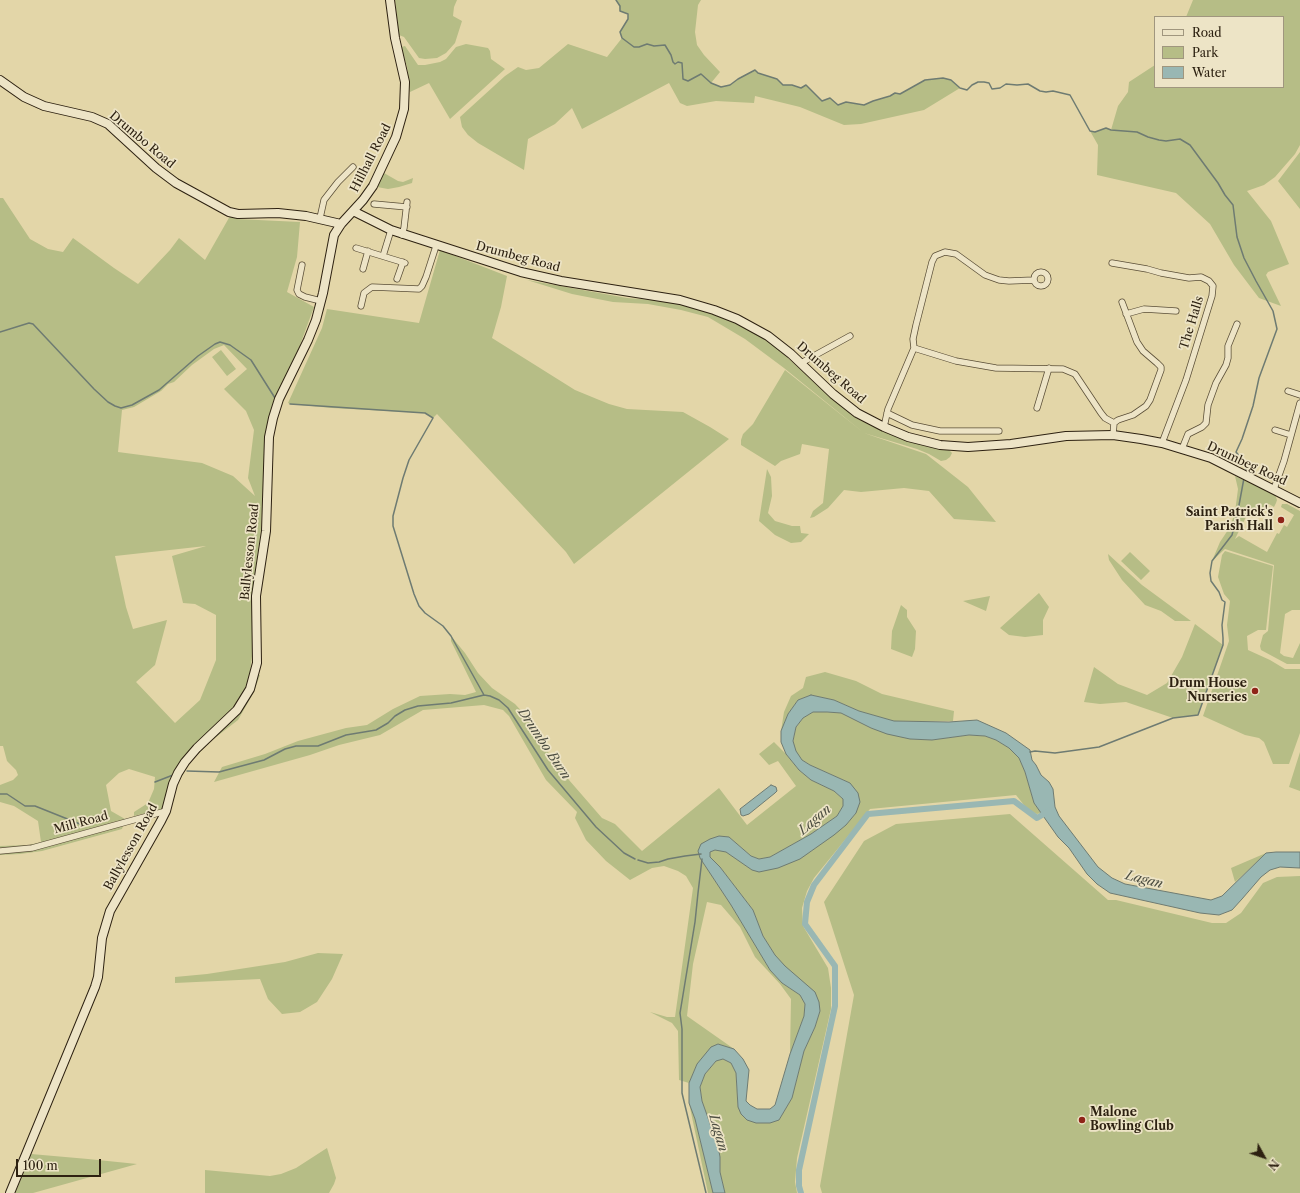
<!DOCTYPE html>
<style>
body{margin:0}
#map{position:relative;width:1300px;height:1193px;overflow:hidden;background:#e3d6a8;font-family:"Libre Caslon Text",serif}
canvas{display:block}
.legend{position:absolute;left:1154px;top:16px;width:130px;height:72px;box-sizing:border-box;background:#ede4c6;border:1px solid #a0967e;margin:0;padding:5px 7px;list-style:none;font-size:12px;color:#2d2111}
.legend li{display:flex;align-items:center;gap:8px;height:20px}
.legend b{width:20px;border:1px solid #a0967e}
.north{position:absolute;left:1244px;top:1137px;width:40px;height:40px;-webkit-text-stroke:3px #ede4c6;paint-order:stroke;rotate:130deg;font-size:11px;font-weight:700;line-height:16px;text-align:center;color:#2d2111}
.north::after{content:'';display:block;margin:auto;width:14px;height:18px;background:#2d2111;clip-path:polygon(50% 0,100% 100%,50% 72%,0 100%)}
.scale{position:absolute;left:16px;top:1159px;width:85px;height:18px;box-sizing:border-box;border:2px solid #2d2111;border-top:0;padding-left:5px;font-size:12px;line-height:14px;white-space:nowrap;color:#2d2111;-webkit-text-stroke:3px #ede4c6;paint-order:stroke}
</style>
<div id="map">
<canvas width="1300" height="1193"></canvas>
<ul class="legend">
<li><b style="height:5px;background:#ede4c6"></b>Road</li>
<li><b style="height:11px;background:#b6bd86"></b>Park</li>
<li><b style="height:11px;background:#99b7b3"></b>Water</li>
</ul>
<div class="north">N</div>
<div class="scale">100 m</div>
</div>
<script>
const context = document.querySelector('canvas').getContext('2d');
context.lineJoin = 'round';
function paint(path, color) {
  context.fillStyle = color;
  context.fill(path, 'evenodd');
}
function poly(rows) {
  const path = new Path2D();
  for (const r of rows) {
    if (r.length === 3) {
      path.moveTo(r[0] + r[2], r[1]);
      path.arc(r[0], r[1], r[2], 0, 2 * Math.PI);
      continue;
    }
    path.moveTo(r[0], r[1]);
    for (let i = 2; i < r.length; i += 2) path.lineTo(r[i], r[i + 1]);
  }
  return path;
}
function trace(path, color, width, dash) {
  context.strokeStyle = color;
  context.lineWidth = width;
  context.lineCap = dash ? 'butt' : 'round';
  context.setLineDash(dash || []);
  context.stroke(path);
}
function label(font, color, halo, rows, align = 'center') {
  context.font = font + ' "Libre Caslon Text",serif';
  context.lineWidth = 3.5;
  context.setLineDash([]);
  context.textBaseline = 'middle';
  context.strokeStyle = halo;
  context.fillStyle = color;
  for (const [text, x, y, turn = 0] of rows) {
    context.save();
    context.translate(x, y);
    context.rotate((+turn || 0) * Math.PI / 180);
    context.textAlign = isNaN(turn) ? turn : align;
    if (halo) context.strokeText(text, 0, 0);
    context.fillText(text, 0, 0);
    context.restore();
  }
}
paint(poly([
 [395,0,457,0,454,7,453,16,462,21,455,43,446,53,437,58,425,59,419,58,404,37,399,35],
 [616,0,701,0,698,5,695,32,697,45,704,55,720,72,711,83,721,87,730,85,738,79,755,70,758,73,777,79,783,85,792,85,801,88,806,85,822,101,830,98,838,105,846,102,864,105,873,101,890,96,895,93,900,94,925,80,943,78,951,80,960,88,924,110,861,124,844,125,800,107,755,96,754,103,716,101,687,106,680,103,669,83,582,129,572,108,555,124,528,139,524,170,478,143,468,135,462,127,460,117,505,76,518,67,526,70,539,68,568,44,607,57,622,38,620,32,628,19,628,14,620,11,619,6],
 [1193,0,1300,0,1300,145,1295,154,1275,177,1264,185,1247,191,1271,221,1289,264,1268,272,1266,275,1281,306,1259,298,1234,265,1210,224,1176,193,1097,175,1098,145,1090,131,1095,132,1106,128,1111,130,1118,106,1128,92,1129,82,1155,65,1155,87,1283,87,1283,17,1186,17],
 [466,44,488,48,490,51,491,59,505,69,450,119,429,83,410,92,407,67,401,47,405,46,418,65,425,65,440,62,446,59,456,47],
 [1300,152,1300,209,1278,181],
 [384,173,398,181,403,182,413,178,412,183,399,187,388,189,377,187],
 [0,198,3,198,30,239,48,249,63,252,73,238,114,268,138,284,170,250,179,238,205,260,230,216,237,219,300,222,297,257,287,292,314,307,296,356,286,375,272,406,266,431,261,529,255,572,252,608,253,648,250,673,260,675,254,692,238,720,211,741,190,762,177,785,173,802,162,809,134,816,134,812,148,803,154,789,155,777,129,769,119,773,106,785,111,811,125,819,122,829,42,851,20,854,0,855,0,846,29,845,41,842,38,821,14,806,0,802,0,785,13,780,18,775,16,770,7,761,3,746,0,746],
 [224,345,247,369,224,389,246,411,254,430,248,478,255,496,233,476,202,463,118,452,122,410,134,407,161,391,168,384,174,382,192,365,214,349],
 [206,546,172,556,183,603,195,604,216,615,216,660,200,700,175,723,136,682,155,665,167,620,133,629,126,607,115,556],
 [440,250,507,276,501,307,492,338,575,390,609,404,627,409,683,412,710,427,729,439,574,564,566,552,437,414,433,418,425,413,332,408,290,404,288,403,322,328,327,309,419,323],
 [527,280,627,298,665,301,700,309,718,315,751,331,775,346,829,396,856,418,881,430,916,443,948,449,952,453,950,457,946,460,941,461,929,454,917,449,864,433,784,368,745,339,708,317,681,310,648,304,613,302,572,294],
 [221,350,236,369,227,376,212,357],
 [785,370,864,433,926,454,968,487,996,522,954,519,929,491,904,488,861,492,844,490,828,508,814,517,810,518,813,511,823,503,829,449,802,444,800,454,781,461,775,466,741,445,741,440,743,434,753,424],
 [767,469,771,477,772,496,768,513,775,521,792,526,800,526,801,533,809,534,801,542,791,543,775,535,759,521],
 [1235,476,1275,494,1277,500,1276,503,1274,507,1269,504,1260,509,1252,515,1248,513,1235,539,1239,536,1267,552,1277,533,1279,534,1284,525,1287,527,1294,515,1281,507,1282,504,1287,504,1300,511,1300,610,1292,610,1285,614,1280,653,1284,656,1293,658,1300,643,1300,664,1287,664,1261,650,1260,646,1263,635,1268,631,1274,565,1225,549,1212,561,1220,542,1230,527,1235,512,1238,489],
 [1225,551,1273,566,1266,630,1258,630,1247,636,1248,650,1270,660,1285,669,1300,669,1300,733,1289,764,1273,764,1264,742,1259,738,1245,735,1203,716,1229,641,1227,625,1230,601,1224,594,1218,577,1222,555],
 [1130,552,1150,571,1141,580,1121,561],
 [1108,554,1142,585,1191,621,1175,621,1161,611,1145,605,1122,580,1109,560],
 [1039,593,1049,607,1043,620,1043,635,1025,637,1009,635,1000,628],
 [990,596,986,611,963,601],
 [901,605,907,610,907,617,916,631,915,649,912,657,891,649,892,631],
 [1195,624,1223,645,1198,715,1173,718,1126,702,1100,704,1084,702,1094,667,1118,684,1147,695,1167,683,1182,657],
 [451,636,465,653,478,673,492,688,515,704,528,718,539,740,569,780,602,818,615,824,642,851,719,788,747,825,796,786,778,761,769,765,759,754,774,742,786,754,799,770,811,780,834,791,843,799,843,806,837,816,811,834,770,857,759,859,751,856,729,837,698,851,700,858,731,905,770,970,782,983,800,995,805,1004,804,1016,790,1054,791,999,780,984,755,957,740,927,721,905,707,902,693,964,687,1016,734,1049,718,1044,697,1064,689,1083,679,1080,678,1031,672,1023,650,1012,667,1017,675,1017,693,888,686,876,678,871,664,866,652,868,630,880,606,861,586,840,575,818,577,812,546,780,509,716,503,710,484,705,423,710,380,735,339,745,310,755,214,782,222,767,265,754,298,741,346,728,367,725,393,709,420,696,450,694,465,695,476,692,451,641],
 [825,672,856,681,882,694,954,711,953,721,894,721,859,711,834,700,811,695,798,700,788,714,781,731,784,712,791,696,803,688,806,677],
 [813,712,827,712,841,713,871,728,910,739,932,740,969,735,985,736,996,740,1009,748,1019,758,1025,772,1034,803,1041,813,1037,814,1028,810,1016,795,870,809,814,878,807,891,802,908,803,926,828,968,831,988,831,1009,797,1158,795,1182,797,1193,725,1193,720,1172,720,1157,718,1146,702,1101,700,1087,705,1074,716,1061,723,1059,731,1063,736,1073,738,1107,779,1120,792,1098,804,1051,815,1027,820,1011,775,955,763,936,753,910,720,867,710,857,710,852,715,849,727,852,752,870,810,852,846,825,856,813,850,783,810,765,802,760,795,751,793,742,796,727,803,718],
 [1300,752,1300,791,1289,787],
 [1010,814,1108,900,1116,900,1212,923,1226,923,1241,913,1263,883,1277,877,1300,876,1300,1193,822,1193,820,1186,854,995,824,902,864,841,896,824],
 [1266,853,1244,874,1235,882,1231,868],
 [318,953,343,954,332,979,317,1002,300,1012,282,1014,268,999,260,979,175,983,175,977,207,974,285,962],
 [689,1103,695,1119,713,1193,708,1193],
 [327,1148,336,1178,334,1184,329,1193,205,1193,205,1170,270,1176,281,1174,296,1168],
 [31,1154,88,1159,137,1164,33,1193,15,1193]
]), '#b6bd86');
const water = poly([
 [811,695,834,700,859,711,894,721,949,722,977,720,1006,733,1030,750,1032,760,1036,765,1041,775,1049,782,1053,789,1055,807,1059,816,1098,867,1112,878,1125,884,1211,900,1222,896,1266,853,1276,852,1300,852,1300,868,1280,867,1270,870,1261,877,1242,899,1232,910,1219,915,1200,913,1110,893,1097,884,1087,874,1069,848,1058,837,1034,803,1025,772,1019,758,1009,748,996,740,985,736,969,735,932,740,910,739,887,734,871,728,841,713,827,712,813,712,803,718,796,727,793,741,796,751,802,760,810,765,850,783,858,793,860,802,856,813,846,825,834,835,800,859,778,868,759,872,752,870,726,852,715,850,710,852,710,857,720,867,753,910,763,936,775,955,785,966,815,992,819,1002,820,1011,815,1027,804,1051,792,1098,779,1120,770,1123,756,1123,747,1120,741,1114,738,1107,736,1073,731,1063,723,1059,716,1061,705,1074,700,1087,702,1101,718,1146,720,1157,720,1172,725,1193,713,1193,695,1119,689,1103,689,1083,697,1064,711,1047,718,1044,734,1049,743,1059,749,1070,746,1101,750,1105,757,1109,770,1109,775,1105,790,1054,804,1016,805,1004,800,995,782,983,770,970,731,905,700,858,698,851,701,844,710,839,719,836,729,837,751,856,759,859,770,857,811,834,837,816,843,806,843,799,834,791,811,780,799,770,786,754,781,742,781,731,788,714,798,700,811,695],
 [771,785,776,787,777,791,775,793,749,814,743,816,741,815,740,809,771,785]
]);
paint(water, '#99b7b3');
trace(water, '#6e7b72', 1);
trace(poly([
 [616,0,620,6,620,11,628,14,628,19,620,32,622,38,634,47,639,47,647,44,654,46,665,45,671,55,673,62,675,64,678,62,682,63,683,79,688,81,701,74,711,83,721,87,730,85,738,79,755,70,758,73,777,79,783,85,792,85,801,88,806,85,822,101,830,98,838,105,846,102,864,105,873,101,890,96,895,93,900,94,925,80,943,78,951,80,960,88,967,90,972,85,978,82,984,82,989,83,992,89,1000,88,1006,84,1017,85,1028,84,1040,91,1046,92,1053,91,1070,95,1090,131,1095,132,1106,128,1111,130,1137,132,1148,137,1159,140,1166,141,1180,139,1190,145,1218,183,1225,195,1233,205,1237,237,1244,258,1256,281,1273,311,1277,329,1259,378,1253,406,1242,439,1236,452,1247,465,1245,473],
 [0,332,29,323,33,324,94,389,108,402,115,406,121,408,132,405,159,390,198,356,215,344,220,342,230,345,251,360,275,398],
 [290,404,425,413,433,418,409,460,403,478,393,516,393,526,414,594,419,606,425,613,443,626,451,636,484,695],
 [1030,752,1035,751,1055,753,1099,747,1173,718,1198,715,1223,645,1223,638,1222,625,1225,602,1222,600,1219,592,1211,581,1210,573,1212,561,1232,535,1237,516,1244,478],
 [187,771,219,772,264,760,285,749,296,746,318,746,346,735,376,730,388,723,395,716,405,710,418,706,451,703,484,695,490,696,499,700,508,708,548,770,596,827,624,853,635,859],
 [155,782,173,775],
 [0,794,7,794,25,806,35,806,80,824],
 [702,859,698,893,695,922,680,1013,682,1029,682,1093,706,1193],
 [638,860,648,863,659,862,668,859,685,856,701,854]
]), '#6e7b72', 1.5);
trace(poly([
 [801,1193,799,1186,799,1170,835,1006,835,966,805,924,807,902,814,885,868,814,1014,801,1037,818,1049,811]
]), '#99b7b3', 6);
const street = poly([
 [374,204,407,207],
 [320,218,324,200,338,182,353,167],
 [402,235,404,228,407,202],
 [356,248,405,263],
 [383,256,391,230],
 [1112,263,1147,269,1161,273,1189,278,1201,277,1209,281,1213,286,1212,296,1186,380,1162,443],
 [302,265,297,290,299,294,305,297,321,301],
 [363,269,368,251],
 [1041,279,7],
 [397,279,403,262],
 [361,306,364,293,372,287,419,289,422,286,426,277,436,246],
 [1126,314,1144,309,1176,311],
 [914,348,956,361,996,368,1063,369,1075,374,1101,413,1105,418,1114,423],
 [801,363,850,336],
 [1288,391,1300,395],
 [1037,408,1049,368],
 [887,413,912,425,940,431,999,431],
 [884,427,888,409,914,348,913,339,916,325,932,262,935,256,945,252,956,254,985,275,999,280,1009,281,1034,280],
 [1275,430,1291,435],
 [1113,435,1114,423,1118,420,1133,415,1146,406,1150,400,1161,370,1161,367,1157,363,1143,351,1137,342,1122,302],
 [1182,449,1188,434,1202,427,1206,423,1208,405,1216,383,1226,365,1228,358,1228,346,1237,324],
 [1274,489,1284,461,1300,403],
 [0,851,32,848,166,811]
]);
const secondary = poly([
 [0,80,24,97,44,106,92,117,108,124,156,168,176,183,229,212,238,214,278,213,306,216,341,224],
 [353,211,391,230,521,272,561,281,680,300,714,310,737,319,768,336,791,354,833,394,857,413,884,427,908,437,940,445,968,447,1011,444,1066,436,1113,435,1141,439,1162,443,1211,458,1300,503],
 [10,1193,95,987,98,977,102,938,110,911,161,821,166,811,173,784,178,773,185,762,197,748,237,710,250,689,257,663,256,596,266,531,269,437,273,418,279,399,308,340,316,320,323,293,334,235,341,224,363,200,373,186,396,137,404,109,405,82,395,38,390,0]
]);
trace(street, '#5a4e37', 7);
trace(secondary, '#2d2111', 10);
trace(street, '#ede4c6', 5.5);
trace(secondary, '#ede4c6', 8);
for (const [x, y, r, color] of [
 [1281,520,4,"#8f2418"],
 [1255,691,4,"#8f2418"],
 [1082,1120,4,"#8f2418"]
]) {
  const dot = new Path2D();
  dot.arc(x, y, r, 0, 2 * Math.PI);
  context.fillStyle = color;
  context.fill(dot);
  trace(dot, '#ede4c6', 1.5);
}
label('12px', '#2d2111', '#ede4c6', [
 ["Drumbo Road",142,140,40],
 ["Hillhall Road",371,158,-63],
 ["Drumbeg Road",518,257,15],
 ["The Halls",1192,323,-73],
 ["Drumbeg Road",831,373,41],
 ["Drumbeg Road",1247,464,25],
 ["Ballylesson Road",250,552,-84],
 ["Mill Road",81,823,-15],
 ["Ballylesson Road",131,847,-61]
]);
label('bold 12px', '#2d2111', '#ede4c6', [
 ["Saint Patrick's",1273,513],
 ["Parish Hall",1273,527],
 ["Drum House",1247,684],
 ["Nurseries",1247,698],
 ["Malone",1090,1113,"left"],
 ["Bowling Club",1090,1127,"left"]
], 'right');
label('italic 13px', '#4d4e42', '#ede4c6', [
 ["Drumbo Burn",544,744,56],
 ["Lagan",815,820,-41],
 ["Lagan",1144,880,14],
 ["Lagan",718,1133,74]
]);
</script>
